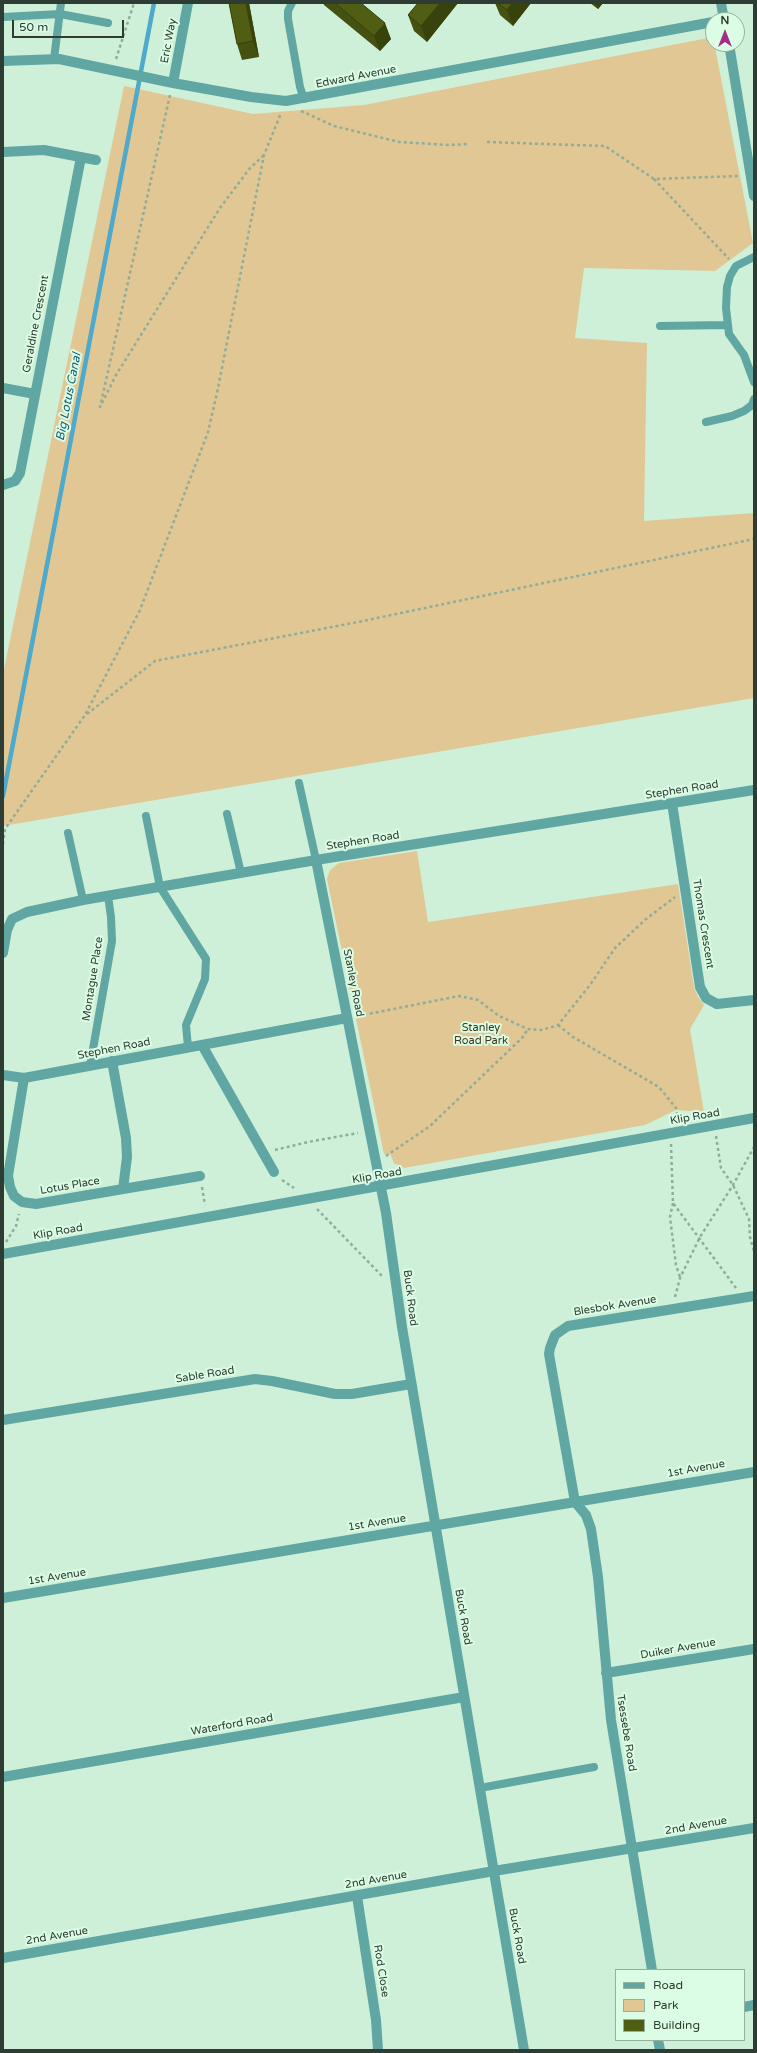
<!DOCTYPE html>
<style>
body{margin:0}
#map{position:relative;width:757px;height:2053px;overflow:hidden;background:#cef0d9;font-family:"Varela Round",sans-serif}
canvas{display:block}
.frame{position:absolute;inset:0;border:4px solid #2f3c33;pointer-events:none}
.legend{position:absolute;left:615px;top:1969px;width:130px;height:72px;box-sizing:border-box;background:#dbfde6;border:1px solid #96b09e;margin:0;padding:5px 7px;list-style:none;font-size:12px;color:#2f3c33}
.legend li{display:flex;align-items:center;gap:8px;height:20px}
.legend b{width:20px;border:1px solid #96b09e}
.north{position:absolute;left:705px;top:12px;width:40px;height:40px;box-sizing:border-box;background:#dbfde6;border:1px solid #96b09e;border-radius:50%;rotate:0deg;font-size:11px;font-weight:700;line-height:16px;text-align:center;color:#2f3c33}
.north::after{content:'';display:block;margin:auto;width:14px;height:18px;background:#a52d85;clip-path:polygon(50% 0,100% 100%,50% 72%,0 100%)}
.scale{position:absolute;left:12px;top:20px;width:112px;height:18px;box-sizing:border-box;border:2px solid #2f3c33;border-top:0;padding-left:5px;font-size:12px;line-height:14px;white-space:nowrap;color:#2f3c33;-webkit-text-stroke:3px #dbfde6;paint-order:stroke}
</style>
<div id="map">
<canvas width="757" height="2053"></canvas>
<div class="frame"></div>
<ul class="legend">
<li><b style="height:5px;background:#60a6a2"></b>Road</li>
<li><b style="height:11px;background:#e0c794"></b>Park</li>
<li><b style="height:11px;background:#4f5e13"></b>Building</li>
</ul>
<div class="north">N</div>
<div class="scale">50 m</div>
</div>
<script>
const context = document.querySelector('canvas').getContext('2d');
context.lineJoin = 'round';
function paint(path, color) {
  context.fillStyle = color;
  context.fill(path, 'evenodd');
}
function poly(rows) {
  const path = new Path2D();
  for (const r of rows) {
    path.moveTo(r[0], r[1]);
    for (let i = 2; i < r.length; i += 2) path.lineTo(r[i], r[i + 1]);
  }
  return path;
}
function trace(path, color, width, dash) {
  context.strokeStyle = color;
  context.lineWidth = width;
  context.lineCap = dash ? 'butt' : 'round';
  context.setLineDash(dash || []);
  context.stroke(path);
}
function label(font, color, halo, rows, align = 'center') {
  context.font = font + ' "Varela Round",sans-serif';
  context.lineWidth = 4;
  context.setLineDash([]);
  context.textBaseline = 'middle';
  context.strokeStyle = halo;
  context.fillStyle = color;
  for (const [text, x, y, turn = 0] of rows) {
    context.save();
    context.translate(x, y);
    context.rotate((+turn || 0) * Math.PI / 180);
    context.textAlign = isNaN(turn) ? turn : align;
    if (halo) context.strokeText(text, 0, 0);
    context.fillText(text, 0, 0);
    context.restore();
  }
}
paint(poly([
 [713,37,753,243,715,271,584,268,575,338,647,343,644,521,754,513,754,698,3,826,3,674,124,86,253,114,364,105],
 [417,851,428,922,678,884,694,987,698,997,704,1005,690,1029,704,1112,676,1110,645,1125,404,1168,394,1163,390,1154,384,1154,327,879,330,870,339,863]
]), '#e0c794');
trace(poly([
 [3,796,154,3]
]), '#4fa9ca', 4.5);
trace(poly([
 [116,59,134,3],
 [170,95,100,407,116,375,220,208,250,168,264,155],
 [301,111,334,126,399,142,449,145,468,144],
 [487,142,605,146,654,179,738,176],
 [654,179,729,259],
 [87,714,155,661,358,622,754,539],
 [3,844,5,829,85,715,140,610,208,432,217,393,264,155,281,113],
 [358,1016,459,996,478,1000,499,1016,528,1029,541,1030,552,1027,558,1025,590,985,615,948,646,919,675,897],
 [558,1025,573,1037,659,1087,676,1108,678,1120],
 [716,1136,721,1168,733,1185,749,1219,750,1237,754,1251],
 [671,1144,673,1203,736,1288],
 [275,1150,308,1142,358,1133],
 [386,1156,430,1126,522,1038,528,1029],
 [282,1180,294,1188],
 [202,1187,205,1205],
 [673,1203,670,1217,676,1265,680,1277],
 [317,1209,382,1276],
 [6,1242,16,1226,19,1214],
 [675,1297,680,1278,700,1237,733,1185,754,1147]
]), '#92ac9a', 2.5, [3, 3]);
trace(poly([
 [292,3,288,11,288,19,300,87,304,99],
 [3,17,60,14,108,23],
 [54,59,61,3],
 [754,257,736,266,730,276,727,287,726,308,729,334,744,355,754,382],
 [660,326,727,325],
 [706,422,732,416,744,411,752,405,754,399],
 [299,783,316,860],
 [227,814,241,873],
 [146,816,160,887,206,959,205,979,186,1025,188,1047],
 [68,833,83,900],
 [90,1066,112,941,111,917,108,896],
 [480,1788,594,1767]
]), '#60a6a2', 8);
trace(poly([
 [721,3,724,20],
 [729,44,754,196],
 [3,61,59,59,173,83,251,97,286,101,713,22],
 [173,83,188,3],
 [3,152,44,150,96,160],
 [3,388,35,394],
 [3,485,15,481,20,473,81,157],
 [672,803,700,987,706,998,717,1004,754,1000],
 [316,860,386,1213,402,1327,524,2050],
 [3,953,7,930,12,919,27,912,83,900,316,860,754,790],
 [202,1045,274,1172],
 [3,1075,24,1078,347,1018],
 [24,1078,8,1176,10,1187,14,1196,22,1202,36,1204,123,1189,127,1157,126,1138,112,1061],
 [123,1189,200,1176],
 [3,1420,255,1379,272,1381,335,1394,352,1394,411,1384],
 [3,1598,754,1472],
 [606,1673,754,1649],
 [3,1777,464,1697],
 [357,1896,376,2020,378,2050],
 [3,1958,494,1871,754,1828],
 [652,1970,611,1720,598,1577,591,1529,586,1515,575,1502,549,1354,550,1348,555,1335,568,1326,754,1296],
 [744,2007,754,2005],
 [658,2040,660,2050]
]), '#60a6a2', 10);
trace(poly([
 [3,1254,754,1118]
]), '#60a6a2', 10);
paint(poly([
 [229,3,249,3,259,57,242,60,237,44],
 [323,3,361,3,391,39,380,51,324,5],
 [418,3,458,3,427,42,414,31,408,15],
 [495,3,531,3,513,26,500,15],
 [590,3,603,3,598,9]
]), '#445110');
paint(poly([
 [246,3,249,3,259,57,253,41],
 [440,3,458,3,427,42,421,26],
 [512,3,531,3,513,26,507,10],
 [595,3,603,3,598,9],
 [385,23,391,39,380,51,374,36]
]), '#37420d');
const building = poly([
 [229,3,246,3,253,41,237,44,229,3],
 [335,3,361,3,385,23,374,36,335,3],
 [418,3,440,3,421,26,408,15,418,3],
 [498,3,512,3,507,10,498,3]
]);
paint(building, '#4f5e13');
trace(building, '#37420d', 1);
label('11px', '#2f3c33', '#dbfde6', [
 ["Eric Way",169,41,-79],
 ["Edward Avenue",356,77,-11],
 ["Geraldine Crescent",36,324,-79],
 ["Stephen Road",682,790,-9],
 ["Stephen Road",363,841,-9],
 ["Thomas Crescent",703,924,81],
 ["Montague Place",93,979,-81],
 ["Stanley Road",353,983,79],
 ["Stephen Road",114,1049,-11],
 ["Klip Road",695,1117,-10],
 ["Klip Road",377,1176,-10],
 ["Lotus Place",70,1186,-10],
 ["Klip Road",58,1232,-10],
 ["Buck Road",410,1298,83],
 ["Blesbok Avenue",615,1306,-9],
 ["Sable Road",205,1375,-9],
 ["1st Avenue",696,1469,-10],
 ["1st Avenue",377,1523,-9],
 ["1st Avenue",57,1577,-9],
 ["Buck Road",463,1617,80],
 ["Duiker Avenue",678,1649,-10],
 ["Waterford Road",232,1725,-10],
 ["Tsessebe Road",626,1733,81],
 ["2nd Avenue",696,1826,-10],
 ["2nd Avenue",376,1880,-10],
 ["2nd Avenue",57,1936,-10],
 ["Buck Road",517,1936,80],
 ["Rod Close",381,1971,81]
]);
label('11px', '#423415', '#dbfde6', [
 ["Stanley",481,1028],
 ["Road Park",481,1041]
]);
label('italic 12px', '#145c74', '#dbfde6', [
 ["Big Lotus Canal",69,397,-79]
]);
</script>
